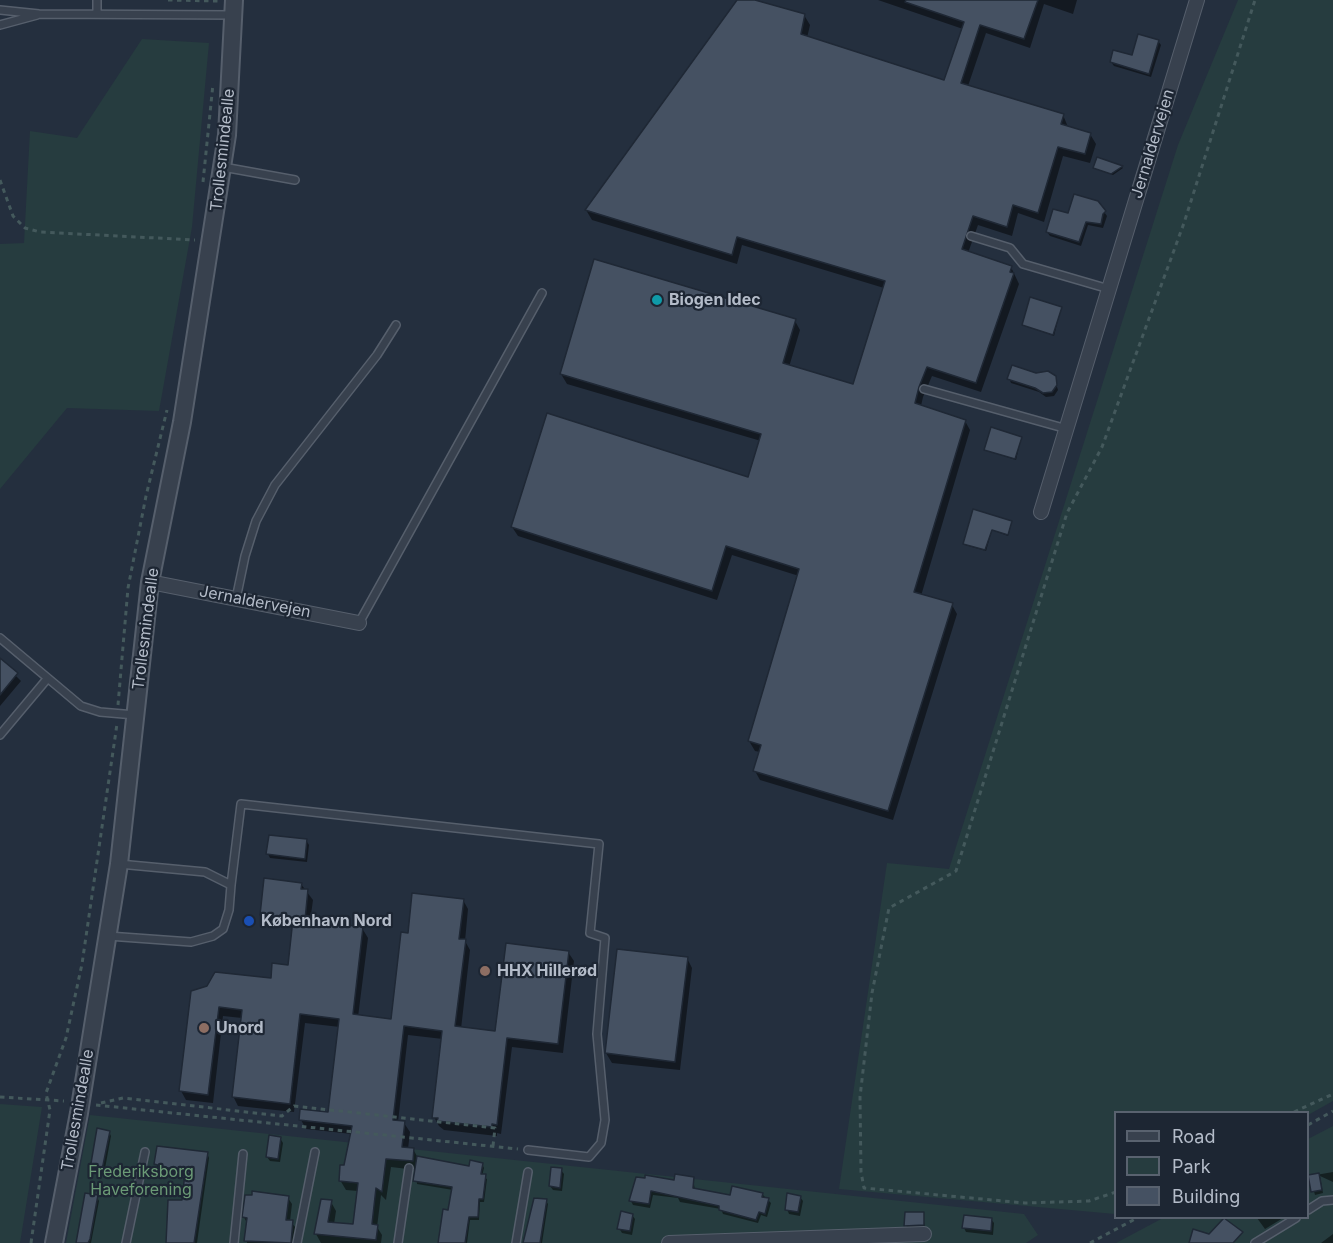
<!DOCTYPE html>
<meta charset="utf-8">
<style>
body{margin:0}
#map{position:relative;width:1333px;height:1243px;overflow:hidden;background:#242f3e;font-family:Inter,sans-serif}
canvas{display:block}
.legend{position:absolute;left:1114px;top:1111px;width:195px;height:108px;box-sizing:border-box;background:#1d2633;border:2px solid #59626f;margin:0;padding:8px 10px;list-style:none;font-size:18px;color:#b4bcc9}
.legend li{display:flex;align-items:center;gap:12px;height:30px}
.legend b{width:30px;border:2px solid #59626f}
</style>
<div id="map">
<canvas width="1333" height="1243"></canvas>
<ul class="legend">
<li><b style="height:8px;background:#38414e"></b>Road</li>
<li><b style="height:16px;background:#263c3f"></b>Park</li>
<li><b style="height:16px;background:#455162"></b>Building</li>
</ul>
</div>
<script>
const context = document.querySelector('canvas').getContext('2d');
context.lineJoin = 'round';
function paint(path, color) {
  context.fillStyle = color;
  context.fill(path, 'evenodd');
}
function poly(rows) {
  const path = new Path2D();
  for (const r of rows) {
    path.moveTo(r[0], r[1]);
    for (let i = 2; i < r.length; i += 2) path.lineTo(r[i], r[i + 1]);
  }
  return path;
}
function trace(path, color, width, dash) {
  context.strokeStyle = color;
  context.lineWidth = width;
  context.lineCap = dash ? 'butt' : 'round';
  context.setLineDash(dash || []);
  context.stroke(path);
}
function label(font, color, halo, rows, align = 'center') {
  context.font = font + ' Inter,sans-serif';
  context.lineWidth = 4.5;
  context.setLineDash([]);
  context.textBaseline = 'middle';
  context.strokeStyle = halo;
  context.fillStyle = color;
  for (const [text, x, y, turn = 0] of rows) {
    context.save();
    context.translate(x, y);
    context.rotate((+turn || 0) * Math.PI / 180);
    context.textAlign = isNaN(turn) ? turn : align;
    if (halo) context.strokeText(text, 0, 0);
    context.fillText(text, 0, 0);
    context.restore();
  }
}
paint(poly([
 [1238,0,1333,0,1333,1101,1308,1115,1308,1112,1116,1112,1115,1214,839,1189,887,863,949,869,1178,145],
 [142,39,209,43,192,227,159,411,67,408,0,489,0,244,24,243,30,131,77,138],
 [0,1104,42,1107,20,1243,0,1243],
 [90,1115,1024,1214,1038,1235,1026,1243,66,1243],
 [1333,1126,1333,1243,1116,1243,1163,1218,1308,1218,1308,1139]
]), '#263c3f');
paint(poly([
 [739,0,750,0,804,15,810,25,807,38,945,82,963,29,878,0,1077,0,1073,14,1044,4,1030,48,986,33,968,86,1063,115,1068,127,1090,134,1096,144,1090,163,1063,156,1044,222,1018,213,1012,236,978,225,968,253,1011,267,1019,284,981,392,932,376,923,397,921,406,965,421,970,430,921,596,952,605,957,614,893,820,760,780,755,771,760,752,755,751,749,741,799,576,732,555,717,600,518,536,512,527,749,479,761,441,567,384,561,374,795,321,800,330,789,367,854,386,884,288,742,245,737,264,592,220,586,210],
 [1158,41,1161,45,1151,77,1114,66,1111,62,1133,57],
 [1098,159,1122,167,1123,168,1113,175,1096,169],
 [1097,202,1107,216,1103,228,1088,225,1081,246,1050,236,1047,232,1069,215],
 [1061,308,1054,336,1023,325],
 [1036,374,1054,377,1058,390,1054,396,1046,397,1039,392,1011,383,1009,378],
 [1021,438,1016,460,985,450],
 [974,511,1011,522,1008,536,992,530,986,551,965,545],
 [0,660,21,681,0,706],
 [306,840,309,845,307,862,270,858,268,854],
 [301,884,313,900,310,922,362,928,368,938,358,1017,393,1021,409,934,463,900,468,909,465,941,470,950,461,1029,497,1033,568,952,574,961,563,1053,512,1047,501,1134,497,1133,497,1136,444,1130,439,1126,434,1117,443,1039,408,1035,398,1122,404,1123,410,1132,408,1149,413,1149,418,1158,470,1168,482,1164,484,1168,482,1176,487,1179,484,1202,480,1202,479,1220,470,1220,467,1243,440,1243,453,1190,417,1184,416,1170,391,1167,386,1200,381,1195,377,1227,382,1235,381,1243,321,1243,316,1234,331,1202,336,1211,334,1224,355,1225,358,1191,346,1190,340,1180,352,1134,306,1129,301,1120,330,1114,340,1027,305,1023,294,1112,238,1106,233,1096,242,1018,223,1016,213,1103,186,1100,181,1091,192,992,272,980,289,967,294,927,267,924,261,915],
 [687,958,692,968,680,1070,612,1063,606,1053],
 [109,1132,111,1136,104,1174,94,1173,92,1169],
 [280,1138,283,1143,280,1162,270,1161,267,1157],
 [207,1153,209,1158,197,1243,169,1243,183,1201,186,1176,158,1168,156,1163],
 [561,1170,564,1174,562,1191,553,1190,550,1186],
 [1333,1172,1333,1182,1320,1176,1323,1193,1315,1195,1310,1176],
 [637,1178,676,1182,693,1179,695,1190,732,1197,762,1194,771,1203,767,1217,761,1215,758,1223,723,1214,721,1209,680,1202,678,1198,653,1195,650,1208,633,1205,631,1201],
 [97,1197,99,1201,91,1243,78,1243],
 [800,1197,803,1201,800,1216,789,1214,787,1209],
 [288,1198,292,1204,290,1221,296,1228,295,1243,247,1243,247,1223,244,1217],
 [546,1201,548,1204,542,1243,527,1243],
 [923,1213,925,1229,908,1230,906,1225],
 [632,1215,635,1219,632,1235,622,1233,619,1228],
 [1257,1218,1283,1218,1265,1229],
 [991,1219,994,1223,993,1235,966,1232,964,1228],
 [1333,1234,1333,1243,1321,1243]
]), '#0007');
const building = poly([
 [737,0,755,0,805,14,801,34,944,80,964,22,905,2,906,0,1038,0,1024,39,980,25,961,83,1064,114,1061,124,1091,133,1085,154,1058,147,1038,213,1013,205,1007,227,973,216,962,249,1012,266,1010,272,1014,273,976,383,927,367,919,387,915,403,966,420,914,592,953,603,888,811,753,771,761,745,748,741,799,569,726,546,712,591,511,527,547,413,748,477,761,434,560,374,594,259,796,319,783,363,853,384,885,281,737,237,732,255,585,210,737,0],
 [1138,34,1159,40,1149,74,1110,62,1113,50,1132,55,1138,34],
 [1097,157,1123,166,1111,174,1093,168,1097,157],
 [1074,194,1098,201,1106,211,1103,214,1101,224,1086,222,1079,242,1046,232,1053,209,1068,213,1074,194],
 [1030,297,1062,307,1053,335,1022,325,1030,297],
 [1012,365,1036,373,1048,371,1056,376,1057,385,1052,392,1043,393,1035,388,1007,379,1012,365],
 [991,427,1022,437,1015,459,984,450,991,427],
 [973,509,1012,521,1008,535,992,530,985,550,963,544,973,509],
 [0,658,18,673,0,695,0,658],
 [269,835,307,839,305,859,266,854,269,835],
 [264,878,302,883,301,889,308,889,305,920,363,927,353,1014,391,1019,401,932,408,933,412,893,464,899,459,939,466,939,455,1026,495,1031,506,943,569,951,558,1044,507,1038,497,1125,492,1124,492,1127,437,1121,438,1118,432,1118,442,1031,404,1026,393,1120,405,1121,402,1147,414,1148,413,1161,386,1159,382,1192,376,1188,372,1224,378,1225,376,1240,314,1234,321,1199,332,1200,328,1222,353,1224,358,1183,339,1181,340,1165,344,1165,352,1126,299,1120,300,1109,328,1112,339,1019,300,1014,290,1104,232,1097,242,1010,219,1007,208,1095,179,1091,191,991,207,986,215,972,271,978,272,963,288,965,293,919,260,915,264,878],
 [617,949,688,957,675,1062,605,1053,617,949],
 [97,1128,110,1131,102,1170,90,1169,97,1128],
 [269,1135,281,1137,278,1159,266,1157,269,1135],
 [157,1146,208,1152,194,1243,166,1243,168,1200,182,1200,185,1173,154,1164,157,1146],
 [417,1156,469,1166,470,1160,483,1163,481,1174,486,1174,483,1199,479,1199,478,1217,469,1217,465,1243,438,1243,443,1209,448,1210,452,1187,413,1181,417,1156],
 [551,1167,562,1168,560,1188,549,1186,551,1167],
 [1319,1173,1322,1190,1311,1192,1308,1175,1319,1173],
 [675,1174,694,1177,693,1188,730,1195,732,1186,763,1193,762,1197,769,1198,765,1214,759,1212,756,1220,719,1210,719,1206,651,1191,649,1204,629,1201,636,1177,645,1178,645,1175,674,1180,675,1174],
 [252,1191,289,1196,286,1220,293,1220,291,1243,244,1241,247,1218,242,1217,245,1195,252,1195,252,1191],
 [85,1193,98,1195,90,1239,88,1243,76,1243,85,1193],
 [787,1193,801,1196,798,1212,785,1210,787,1193],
 [534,1198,547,1199,540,1243,523,1243,534,1198],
 [621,1211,633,1214,630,1231,617,1229,621,1211],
 [905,1212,924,1212,924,1225,904,1226,905,1212],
 [964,1215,992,1218,991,1231,962,1228,964,1215],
 [1224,1218,1243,1232,1233,1243,1189,1243,1193,1229,1209,1234,1224,1218]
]);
paint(building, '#455162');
trace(building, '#1f2835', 1.5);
const service = poly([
 [97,0,97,14],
 [0,10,39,14,234,15],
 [0,25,37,15],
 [223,167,295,180],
 [971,236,1010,248,1023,264,1109,289],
 [924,389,1067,429],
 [236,599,245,556,256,521,275,485,377,355,396,325],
 [359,623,542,293],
 [0,638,81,706,100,712,135,715],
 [0,735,47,679],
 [231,885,241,804,599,844,590,933,605,938,597,1034,605,1120,601,1143,589,1157,528,1150],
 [108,936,191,942,213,936,223,929,229,910,231,885,205,872,119,864],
 [1308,1210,1322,1201,1333,1200],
 [126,1243,145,1152],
 [234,1243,243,1154],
 [297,1243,315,1152],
 [398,1243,409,1168],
 [516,1243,528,1172],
 [1255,1243,1296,1218]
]);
const minor = poly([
 [1041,512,1197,0],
 [150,582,359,623],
 [669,1243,924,1234]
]);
const tertiary = poly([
 [54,1243,79,1113,119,864,150,582,182,422,227,135,234,0]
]);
trace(service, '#565f6c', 10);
trace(minor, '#565f6c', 16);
trace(tertiary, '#565f6c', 20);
trace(poly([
 [168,0,218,1],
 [0,180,13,216,25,228,40,232,195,240],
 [203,182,213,84],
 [118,705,128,588,146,496,167,410],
 [0,1097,64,1101],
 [101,1103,123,1098,282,1116,294,1106,495,1128,493,1146],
 [96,1105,518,1149],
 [1294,1112,1333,1094],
 [1308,1125,1333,1111],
 [1116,1192,1089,1201,1025,1203,864,1188,861,1172,860,1097,872,993,889,908,956,871,1067,513,1102,447,1184,223,1255,0],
 [31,1243,50,1110,46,1093,66,1038,82,964,117,724],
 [1090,1243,1137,1218]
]), '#44595c', 3, [4.5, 4.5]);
trace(service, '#38414e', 7);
trace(minor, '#38414e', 14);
trace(tertiary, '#38414e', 16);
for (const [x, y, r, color] of [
 [657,300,6,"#0f9aa8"],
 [249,921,6,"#1a4fb4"],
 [485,971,6,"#8d6e63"],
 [204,1028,6,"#8d6e63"]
]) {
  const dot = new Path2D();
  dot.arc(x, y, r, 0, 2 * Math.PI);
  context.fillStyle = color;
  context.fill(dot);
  trace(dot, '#1d2633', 2);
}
label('16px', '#b4bcc9', '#1d2633', [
 ["Jernaldervejen",1153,144,-73],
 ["Trollesmindealle",223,150,-84],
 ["Jernaldervejen",255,602,11],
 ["Trollesmindealle",146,629,-83],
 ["Trollesmindealle",78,1110,-80]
]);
label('bold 16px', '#b4bcc9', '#1d2633', [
 ["Biogen Idec",669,300],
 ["København Nord",261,921],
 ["HHX Hillerød",497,971],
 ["Unord",216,1028]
], 'left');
label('16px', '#6b9a76', '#1d2633', [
 ["Frederiksborg",141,1172],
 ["Haveforening",141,1190]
]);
</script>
